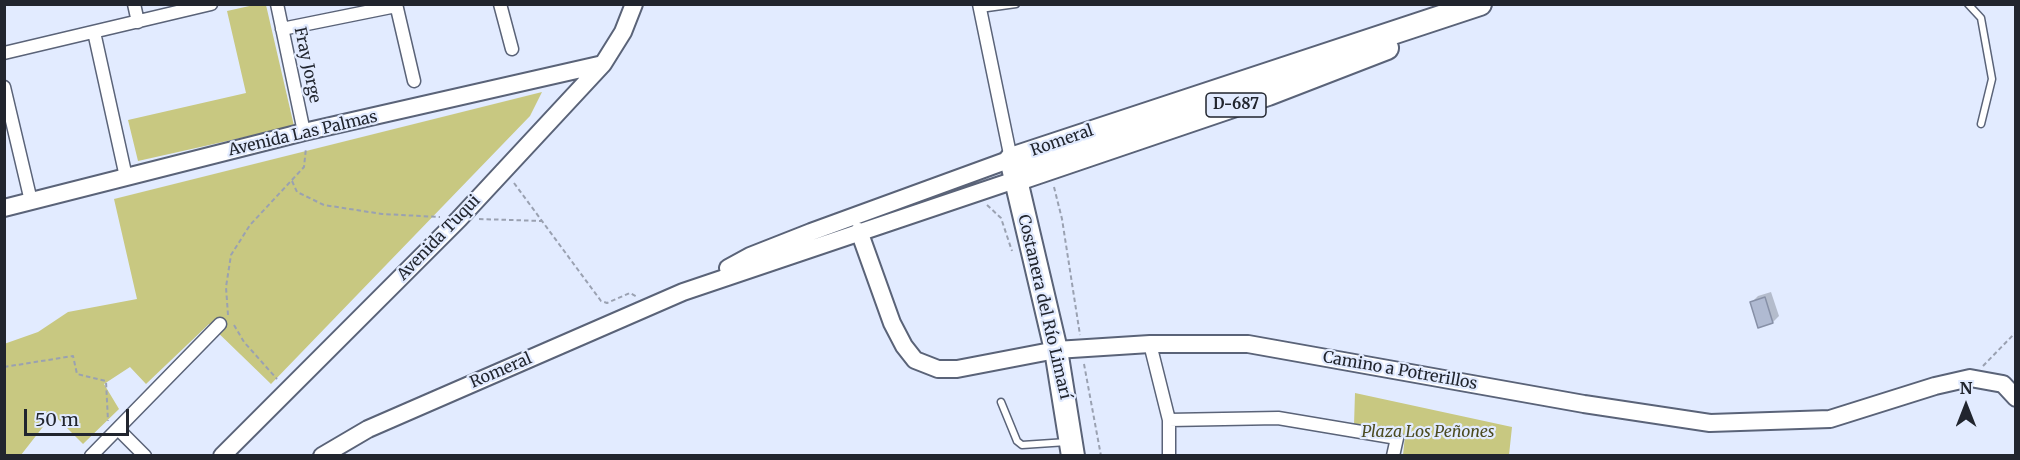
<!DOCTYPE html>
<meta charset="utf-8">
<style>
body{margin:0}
#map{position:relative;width:2020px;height:460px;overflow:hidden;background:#e2ebff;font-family:Merriweather,serif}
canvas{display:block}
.frame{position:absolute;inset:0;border:6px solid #21252e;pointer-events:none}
.north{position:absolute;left:1936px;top:376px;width:60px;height:60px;-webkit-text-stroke:4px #e2ebff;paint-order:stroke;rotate:0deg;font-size:16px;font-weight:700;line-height:24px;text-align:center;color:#21252e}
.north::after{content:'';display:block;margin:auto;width:21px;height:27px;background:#21252e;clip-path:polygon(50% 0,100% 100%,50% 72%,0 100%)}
.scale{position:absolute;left:24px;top:409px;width:105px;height:27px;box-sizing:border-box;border:3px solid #21252e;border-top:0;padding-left:8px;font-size:18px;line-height:21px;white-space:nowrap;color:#21252e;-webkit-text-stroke:4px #e2ebff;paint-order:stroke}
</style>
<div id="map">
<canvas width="2020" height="460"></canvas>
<div class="frame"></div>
<div class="north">N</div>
<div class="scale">50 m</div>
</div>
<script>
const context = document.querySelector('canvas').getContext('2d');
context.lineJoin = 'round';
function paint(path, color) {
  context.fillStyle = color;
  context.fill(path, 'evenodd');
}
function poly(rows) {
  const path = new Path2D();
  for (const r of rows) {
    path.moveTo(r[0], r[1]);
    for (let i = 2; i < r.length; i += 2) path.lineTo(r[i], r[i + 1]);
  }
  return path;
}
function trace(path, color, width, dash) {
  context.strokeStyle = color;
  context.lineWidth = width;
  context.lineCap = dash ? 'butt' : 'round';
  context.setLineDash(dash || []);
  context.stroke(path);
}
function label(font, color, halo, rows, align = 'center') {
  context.font = font + ' Merriweather,serif';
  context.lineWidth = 4.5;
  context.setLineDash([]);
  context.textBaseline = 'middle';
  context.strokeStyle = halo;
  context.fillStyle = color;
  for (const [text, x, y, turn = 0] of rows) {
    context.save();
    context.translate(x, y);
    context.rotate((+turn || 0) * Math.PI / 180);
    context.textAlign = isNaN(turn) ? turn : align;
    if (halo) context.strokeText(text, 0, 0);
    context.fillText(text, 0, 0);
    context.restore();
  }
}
paint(poly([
 [254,5,266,5,294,126,138,161,128,120,246,93,227,11],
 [542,92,530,116,271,384,209,324,146,384,130,367,104,384,119,409,83,444,53,414,21,455,5,455,4,344,38,332,68,312,137,299,114,199],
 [1355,393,1512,427,1509,455,1403,455,1405,436,1354,425]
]), '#c8c881');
paint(poly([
 [1771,292,1779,316,1773,322,1752,302,1758,296]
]), '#0003');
const building = poly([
 [1765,297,1773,323,1758,328,1750,302,1765,297]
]);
paint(building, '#b0bad2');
trace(building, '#8790a7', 1.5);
const lane = poly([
 [1968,4,1981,18,1992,79,1981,124],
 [980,9,1016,4],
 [1001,402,1017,441,1022,445,1067,442]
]);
const street = poly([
 [134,4,138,22],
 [277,4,304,132],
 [396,4,414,81],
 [500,4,512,49],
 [979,4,1011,159],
 [282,29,396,6],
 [94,32,126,177],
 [4,53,211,4],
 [4,87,31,201],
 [1150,344,1169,420,1169,456],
 [1169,420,1278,418,1397,438,1393,456],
 [118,429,145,456],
 [91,456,220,324]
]);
const secondary = poly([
 [4,208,304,132,603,64],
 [859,231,892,323,904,346,915,360,938,369,957,369,1056,350,1150,344,1248,344,1584,404,1710,423,1830,419,1935,386,1970,378,2003,384,2016,398],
 [728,268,750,256,811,232,1011,159],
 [222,456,459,219,603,64,623,32,634,4],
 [322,456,368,429,683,292,1015,180]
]);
const highway = poly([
 [1015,180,1268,94,1387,48],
 [1073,456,1056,350,1011,159,1480,4]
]);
trace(lane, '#5a6378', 9);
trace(street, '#5a6378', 15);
trace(secondary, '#5a6378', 20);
trace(highway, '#5a6378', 26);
trace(poly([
 [292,181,297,192,324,205,382,214,440,217],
 [514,183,601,301,607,303,630,293,637,297],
 [1054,187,1062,219,1080,335],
 [987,205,1001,218,1012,251],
 [479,219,542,221],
 [228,315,226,287,231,255,250,225,304,167,306,148],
 [234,325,244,342,277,379],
 [1084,364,1101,456],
 [1983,366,2016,332],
 [4,367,73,356,77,374,106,381,108,421]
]), '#9aa1b1', 2, [4.5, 3]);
trace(lane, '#fff', 6);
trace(street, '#fff', 12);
trace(secondary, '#fff', 16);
trace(highway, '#fff', 22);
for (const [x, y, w] of [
 [1236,105,60]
]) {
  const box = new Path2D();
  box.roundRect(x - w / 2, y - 12, w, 24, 4.5);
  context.fillStyle = '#e2ebff';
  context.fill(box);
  trace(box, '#21252e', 1.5);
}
label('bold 15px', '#21252e', null, [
 ["D-687",1236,105]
]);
label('16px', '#21252e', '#e2ebff', [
 ["Fray Jorge",307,65,78],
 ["Avenida Las Palmas",303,134,-13],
 ["Romeral",1062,141,-19],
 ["Avenida Tuqui",439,238,-46],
 ["Costanera del Río Limarí",1044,307,77],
 ["Romeral",501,371,-23],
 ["Camino a Potrerillos",1400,371,10]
]);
label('italic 16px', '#4b4b20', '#e2ebff', [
 ["Plaza Los Peñones",1428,432]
]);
</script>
